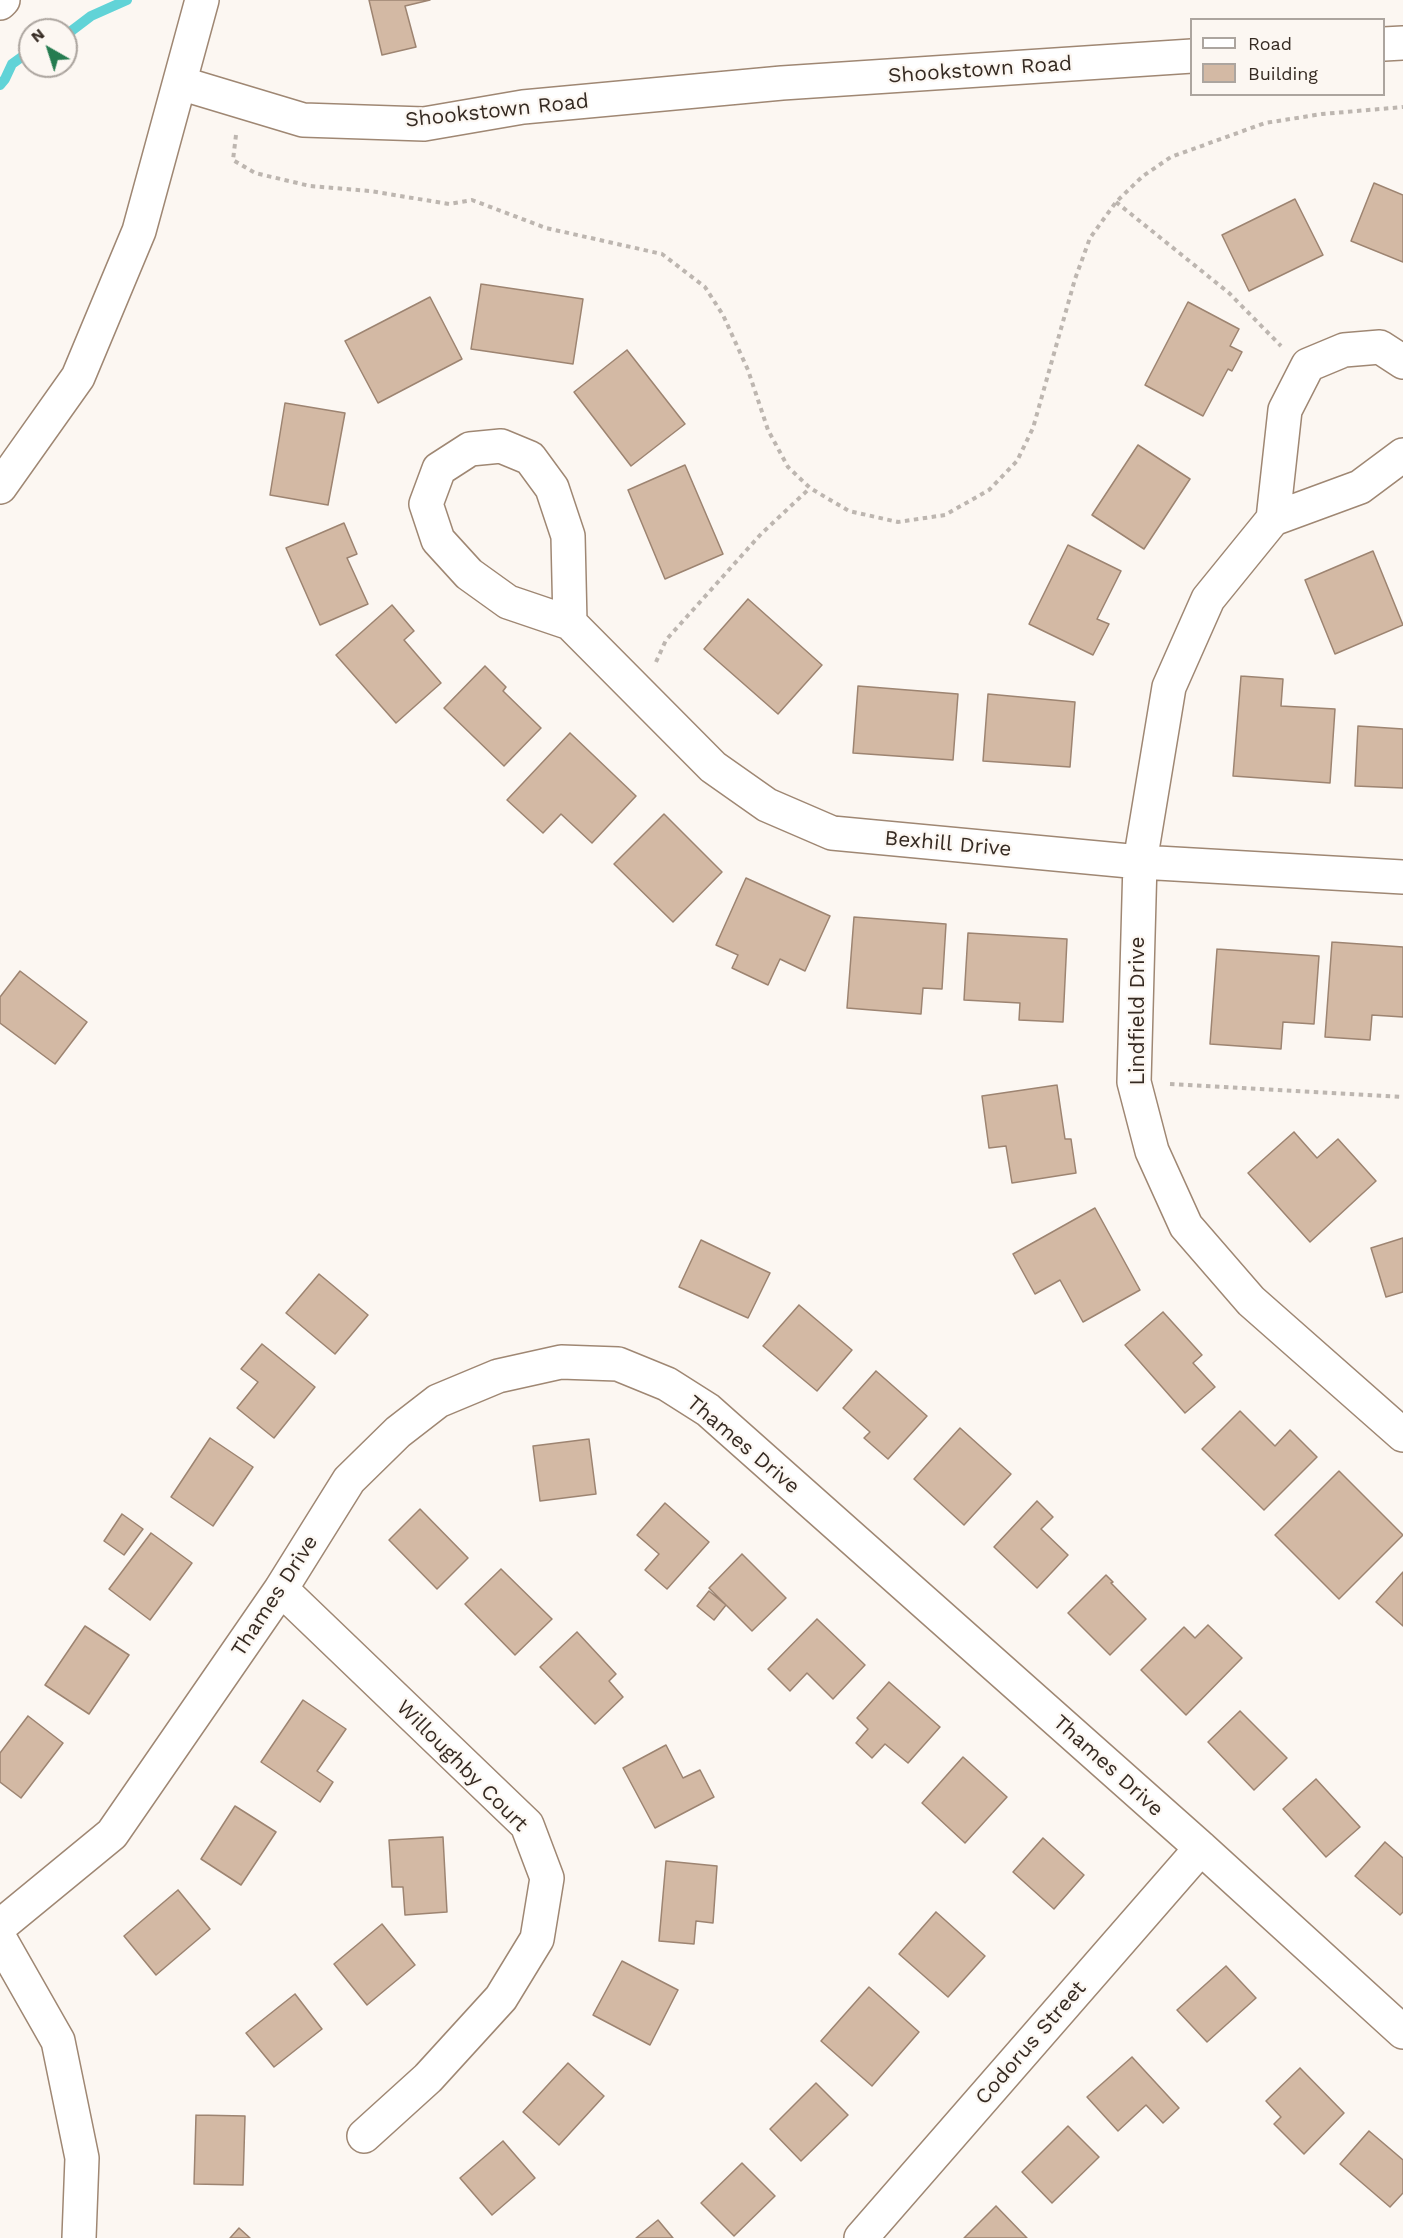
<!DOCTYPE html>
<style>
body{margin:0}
#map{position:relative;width:1403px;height:2238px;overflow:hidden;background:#fcf7f2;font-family:"Work Sans",sans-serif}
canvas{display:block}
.legend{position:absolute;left:1190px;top:18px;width:195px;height:78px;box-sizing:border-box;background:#fcf7f2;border:2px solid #aca59f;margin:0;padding:8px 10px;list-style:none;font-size:18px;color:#352a22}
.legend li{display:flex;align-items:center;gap:12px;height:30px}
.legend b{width:30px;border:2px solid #aca59f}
.north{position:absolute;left:18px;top:18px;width:60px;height:60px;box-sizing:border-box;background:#fcf7f2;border:2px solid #aca59f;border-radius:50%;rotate:321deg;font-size:16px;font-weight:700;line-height:24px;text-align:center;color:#352a22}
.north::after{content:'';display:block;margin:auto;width:21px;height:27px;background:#257c50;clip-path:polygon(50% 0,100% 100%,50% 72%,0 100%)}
</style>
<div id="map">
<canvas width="1403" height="2238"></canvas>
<ul class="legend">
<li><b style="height:8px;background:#fff"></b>Road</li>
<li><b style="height:16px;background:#d3b9a4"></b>Building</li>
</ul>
<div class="north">N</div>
</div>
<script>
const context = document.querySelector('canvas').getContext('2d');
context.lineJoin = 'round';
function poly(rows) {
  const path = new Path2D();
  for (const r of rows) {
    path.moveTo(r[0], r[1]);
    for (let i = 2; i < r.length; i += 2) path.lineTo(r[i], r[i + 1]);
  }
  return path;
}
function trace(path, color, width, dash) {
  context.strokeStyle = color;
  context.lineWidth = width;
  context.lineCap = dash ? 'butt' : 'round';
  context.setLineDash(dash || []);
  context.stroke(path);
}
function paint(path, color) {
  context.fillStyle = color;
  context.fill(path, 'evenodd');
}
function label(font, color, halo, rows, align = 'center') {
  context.font = font + ' "Work Sans",sans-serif';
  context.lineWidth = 4.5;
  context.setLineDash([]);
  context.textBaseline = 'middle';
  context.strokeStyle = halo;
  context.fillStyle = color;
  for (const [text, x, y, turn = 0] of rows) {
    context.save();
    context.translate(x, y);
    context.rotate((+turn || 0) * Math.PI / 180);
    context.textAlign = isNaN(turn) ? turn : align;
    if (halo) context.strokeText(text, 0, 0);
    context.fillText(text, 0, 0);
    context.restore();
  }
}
trace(poly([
 [66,35,91,16,127,0],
 [0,85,5,79,12,64,30,51]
]), '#61d3d7', 10);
const building = poly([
 [369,0,430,0,405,6,416,47,382,55,369,0],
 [1374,183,1403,195,1403,262,1351,241,1374,183],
 [1295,199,1323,255,1249,291,1222,235,1295,199],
 [481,284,583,299,573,364,471,349,481,284],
 [430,297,462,359,378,403,345,341,430,297],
 [1188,302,1239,329,1230,346,1242,352,1232,371,1228,369,1203,416,1145,385,1188,302],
 [627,350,685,424,631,466,574,392,627,350],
 [285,403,345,413,328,505,270,495,285,403],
 [1138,445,1190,479,1144,549,1092,515,1138,445],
 [685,465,723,554,665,579,628,490,685,465],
 [344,523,357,554,347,558,368,604,320,625,286,548,344,523],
 [1068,545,1121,571,1097,619,1109,624,1093,655,1029,624,1068,545],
 [1373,551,1403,625,1335,654,1305,580,1373,551],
 [748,599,822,665,778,714,704,649,748,599],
 [392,605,414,631,404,640,441,683,396,723,336,655,392,605],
 [485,666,506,687,503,691,541,728,504,766,444,708,485,666],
 [1241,676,1283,679,1281,706,1335,709,1330,783,1233,776,1241,676],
 [858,686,958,694,953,760,853,753,858,686],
 [988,694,1075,702,1070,767,983,761,988,694],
 [1358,726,1403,729,1403,788,1355,786,1358,726],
 [570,733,636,796,592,843,561,814,543,833,507,800,570,733],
 [664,814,722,872,673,922,614,864,664,814],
 [746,878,830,916,805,971,780,959,768,985,732,968,738,955,716,945,746,878],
 [854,917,946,924,942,989,923,988,921,1014,847,1008,854,917],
 [968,933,1067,939,1063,1022,1019,1020,1020,1003,964,1000,968,933],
 [1332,942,1403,947,1403,1017,1372,1015,1370,1040,1325,1037,1332,942],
 [1217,949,1319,956,1314,1024,1283,1022,1281,1049,1210,1044,1217,949],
 [20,971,87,1022,55,1064,0,1023,0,997,20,971],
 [1057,1085,1065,1139,1071,1139,1076,1173,1012,1183,1006,1146,989,1148,982,1096,1057,1085],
 [1294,1132,1317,1158,1338,1139,1376,1181,1310,1242,1248,1173,1294,1132],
 [1095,1208,1140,1290,1083,1322,1060,1280,1035,1294,1013,1254,1095,1208],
 [1403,1238,1403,1292,1386,1297,1371,1248,1403,1238],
 [701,1240,770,1273,748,1318,679,1287,701,1240],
 [319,1274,368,1315,335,1354,286,1313,319,1274],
 [799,1305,852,1350,817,1391,763,1346,799,1305],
 [1163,1312,1202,1355,1193,1363,1215,1387,1185,1413,1125,1345,1163,1312],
 [262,1344,315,1387,274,1438,237,1408,258,1382,241,1369,262,1344],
 [876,1371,927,1416,888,1459,864,1438,870,1432,843,1408,876,1371],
 [1240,1411,1275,1446,1290,1430,1317,1457,1264,1510,1202,1449,1240,1411],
 [960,1428,1011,1474,964,1525,914,1479,960,1428],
 [210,1438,253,1467,213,1526,171,1497,210,1438],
 [589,1439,596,1494,540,1501,533,1446,589,1439],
 [1339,1471,1403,1535,1339,1599,1275,1535,1339,1471],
 [1037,1501,1053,1517,1041,1529,1068,1555,1037,1588,994,1547,1037,1501],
 [665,1503,709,1542,667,1589,645,1570,659,1554,637,1535,665,1503],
 [420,1509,468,1558,437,1589,389,1540,420,1509],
 [122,1514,143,1529,124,1555,104,1541,122,1514],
 [151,1533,192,1563,150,1620,109,1589,151,1533],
 [742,1554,786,1598,752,1631,709,1588,742,1554],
 [501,1569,552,1619,515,1655,465,1604,501,1569],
 [1403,1572,1403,1626,1376,1602,1403,1572],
 [1106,1575,1113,1582,1111,1583,1146,1619,1110,1655,1068,1613,1106,1575],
 [709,1591,726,1605,714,1620,697,1606,709,1591],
 [817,1619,865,1665,833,1699,807,1673,790,1691,768,1669,817,1619],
 [1208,1625,1242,1658,1186,1715,1141,1670,1184,1627,1195,1638,1208,1625],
 [85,1626,129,1655,89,1714,45,1685,85,1626],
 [577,1632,616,1674,609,1681,623,1697,595,1724,540,1667,577,1632],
 [889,1682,940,1727,908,1763,885,1744,872,1758,856,1743,868,1729,857,1718,889,1682],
 [303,1700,346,1729,317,1771,333,1782,320,1802,261,1762,303,1700],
 [1240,1711,1287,1758,1254,1790,1208,1742,1240,1711],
 [28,1716,63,1743,21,1798,0,1782,0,1753,28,1716],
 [666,1745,683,1778,700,1770,714,1797,655,1828,623,1768,666,1745],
 [963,1757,1007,1797,965,1843,922,1803,963,1757],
 [1316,1779,1360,1827,1326,1857,1283,1809,1316,1779],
 [235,1806,276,1832,241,1885,201,1859,235,1806],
 [443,1837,447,1912,405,1915,403,1887,392,1887,389,1840,443,1837],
 [1043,1838,1084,1875,1054,1909,1013,1872,1043,1838],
 [1385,1842,1403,1858,1403,1912,1400,1915,1355,1876,1385,1842],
 [666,1861,717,1866,713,1923,696,1921,694,1944,659,1941,666,1861],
 [178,1890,210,1929,156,1975,124,1936,178,1890],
 [936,1912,985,1956,948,1997,899,1954,936,1912],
 [382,1924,415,1965,367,2005,334,1964,382,1924],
 [622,1961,678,1990,650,2045,593,2015,622,1961],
 [1226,1966,1256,1998,1207,2042,1177,2010,1226,1966],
 [869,1987,919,2032,872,2086,821,2041,869,1987],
 [295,1994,322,2029,274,2067,246,2033,295,1994],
 [1132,2057,1179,2108,1163,2123,1146,2105,1118,2131,1087,2097,1132,2057],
 [568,2063,604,2096,559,2145,523,2112,568,2063],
 [1300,2068,1344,2113,1304,2154,1274,2124,1281,2117,1266,2101,1300,2068],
 [816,2083,848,2115,801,2161,770,2129,816,2083],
 [196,2115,245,2116,243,2185,194,2184,196,2115],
 [1068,2126,1099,2157,1052,2203,1022,2172,1068,2126],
 [1369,2131,1403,2160,1403,2193,1390,2207,1340,2164,1369,2131],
 [503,2141,535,2178,492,2215,460,2178,503,2141],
 [742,2163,775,2196,734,2236,701,2203,742,2163],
 [996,2206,1027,2238,964,2238,996,2206],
 [658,2220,673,2238,636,2238,658,2220],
 [239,2228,250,2238,230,2238,239,2228]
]);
paint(building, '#d3b9a4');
trace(building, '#9d8471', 1.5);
const minor = poly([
 [0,3,3,0],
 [1384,44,1403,43],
 [180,83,303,120,424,124,523,107,782,83,1192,56],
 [1403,455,1360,487,1273,519,1208,599,1169,687,1140,862,1134,1082,1152,1151,1186,1226,1251,1301,1403,1435],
 [0,487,78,377,139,231,202,0],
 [1273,519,1285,410,1308,365,1344,350,1380,347,1403,362],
 [570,623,568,536,552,488,530,458,501,446,470,449,439,469,426,504,438,540,469,574,508,602,570,623,713,767,767,805,832,833,1140,862,1403,877],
 [281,1589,527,1825,547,1878,537,1939,501,1998,428,2078,364,2136],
 [0,1926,112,1834,281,1589,349,1480,398,1432,438,1401,498,1376,561,1362,618,1364,667,1384,708,1410,1201,1848,1403,2032],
 [0,1939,58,2041,82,2158,79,2238],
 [861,2238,1201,1848]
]);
trace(minor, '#9f8773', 36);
trace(poly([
 [236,135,233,160,255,173,310,186,370,191,449,204,472,200,546,228,662,254,705,287,723,315,748,370,768,430,788,467,810,488,849,511,898,522,945,515,989,490,1017,461,1033,428,1075,279,1090,238,1116,202,1143,176,1171,157,1265,123,1322,114,1403,107],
 [1116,202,1229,293,1281,346],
 [656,662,666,640,761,534,810,488],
 [1170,1084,1403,1097]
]), '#bdb6b0', 4, [4.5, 4.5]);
trace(minor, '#fff', 33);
label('21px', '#352a22', '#fcf7f2', [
 ["Shookstown Road",980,70,-4],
 ["Shookstown Road",497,111,-6],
 ["Bexhill Drive",948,844,5],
 ["Lindfield Drive",1138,1011,-90],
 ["Thames Drive",743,1445,40],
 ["Thames Drive",275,1596,-57],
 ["Willoughby Court",462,1766,45],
 ["Thames Drive",1108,1766,42],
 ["Codorus Street",1031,2043,-49]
]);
</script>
